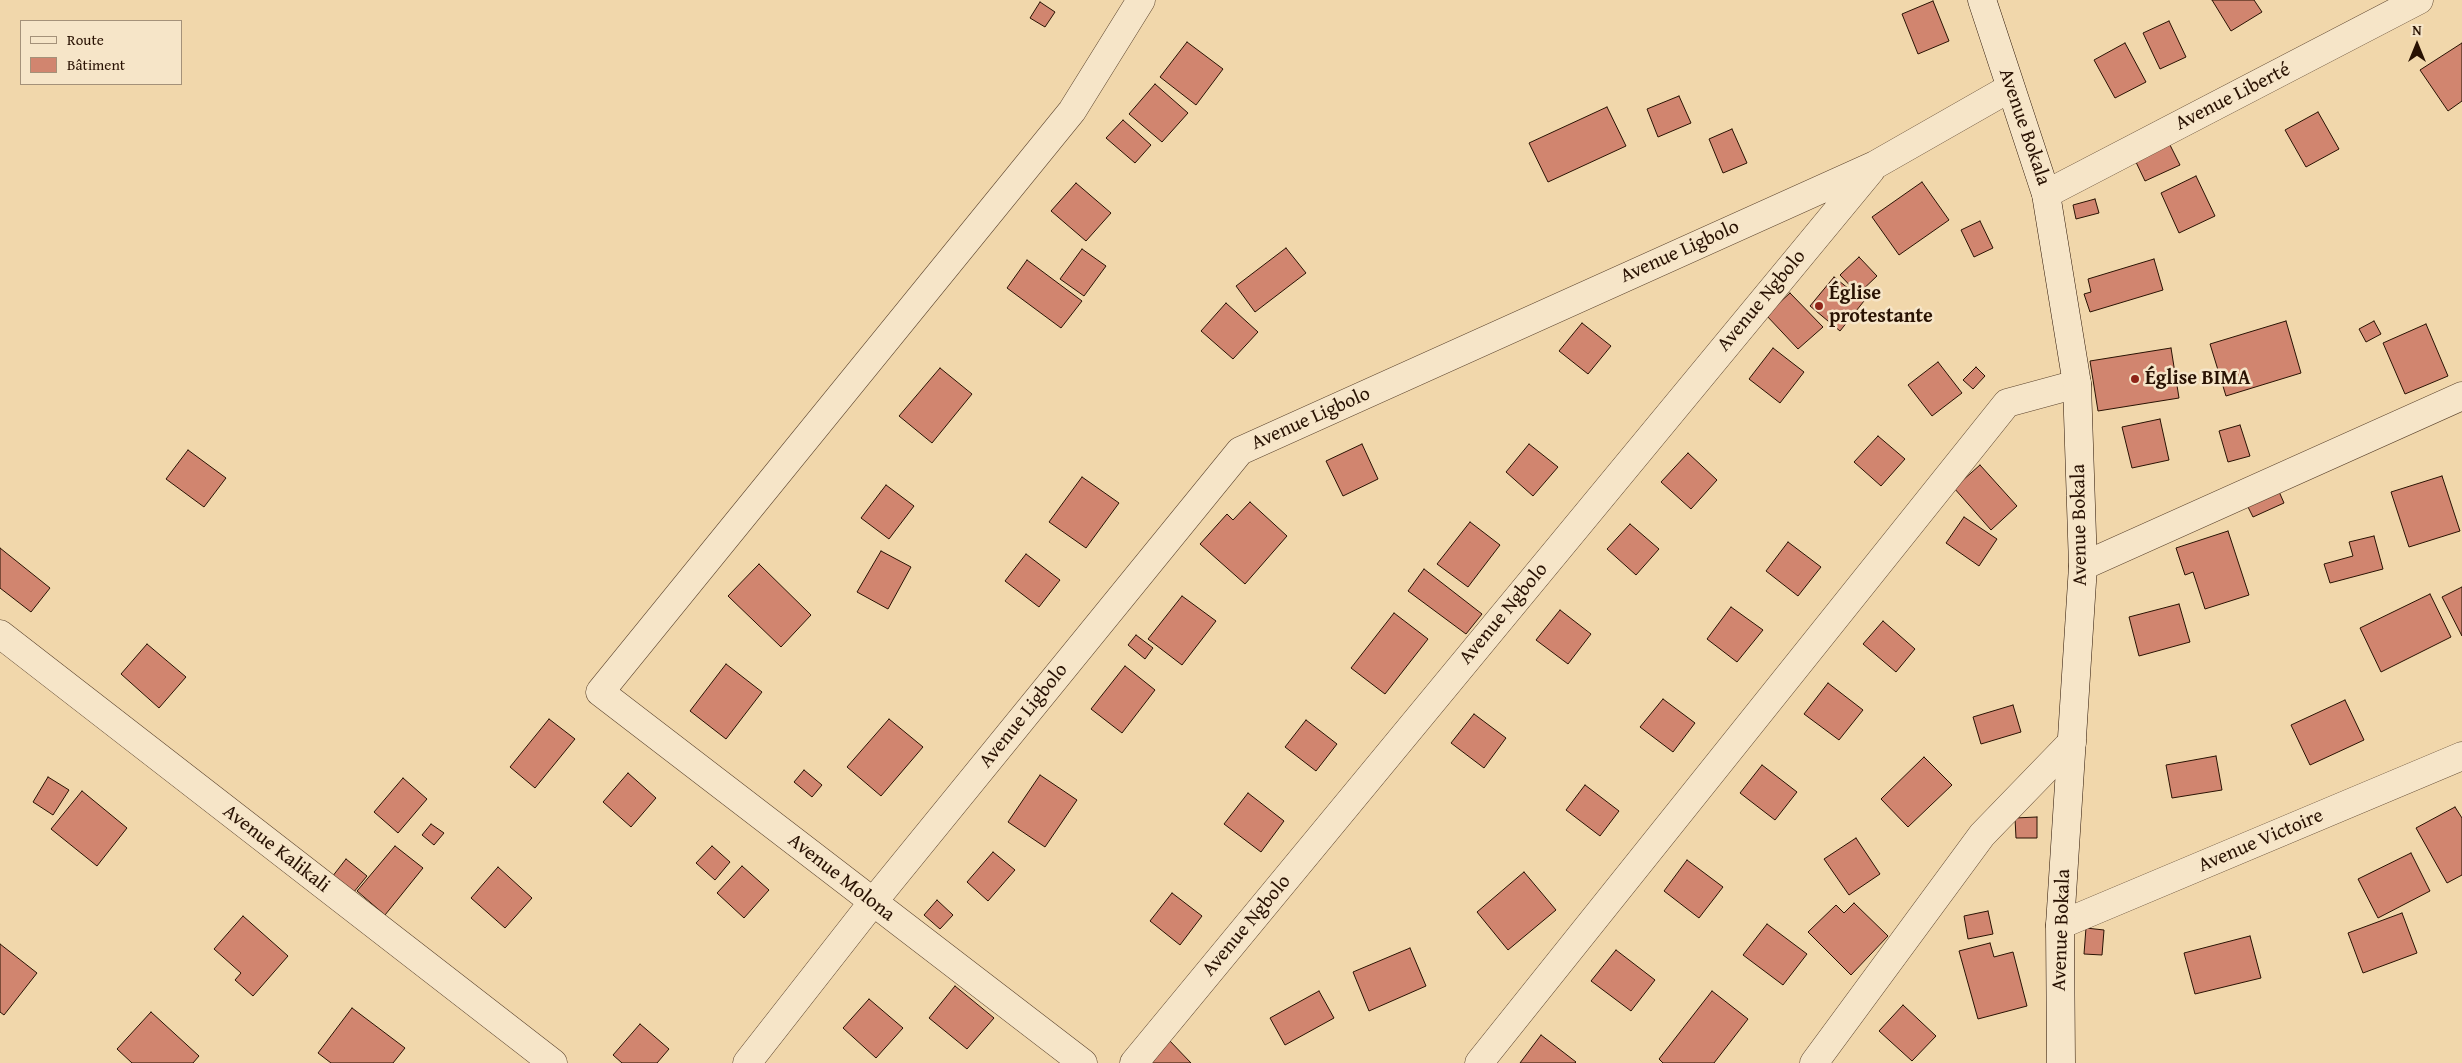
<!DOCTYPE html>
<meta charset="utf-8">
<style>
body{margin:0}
#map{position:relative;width:2462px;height:1063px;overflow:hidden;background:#f1d7ab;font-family:"Gentium Book Plus",serif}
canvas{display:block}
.legend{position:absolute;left:20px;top:20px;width:162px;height:65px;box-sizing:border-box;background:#f6e5c8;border:1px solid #a49179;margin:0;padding:6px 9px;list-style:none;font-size:15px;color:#291203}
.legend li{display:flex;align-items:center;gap:10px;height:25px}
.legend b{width:25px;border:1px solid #a49179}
.north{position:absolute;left:2392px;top:20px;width:50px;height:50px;-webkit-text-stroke:4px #f6e5c8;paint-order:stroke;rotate:0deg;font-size:14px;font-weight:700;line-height:20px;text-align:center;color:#291203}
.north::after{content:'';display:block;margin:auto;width:18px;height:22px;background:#291203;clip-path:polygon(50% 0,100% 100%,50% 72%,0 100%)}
</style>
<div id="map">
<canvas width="2462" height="1063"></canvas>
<ul class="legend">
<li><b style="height:6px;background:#f6e5c8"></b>Route</li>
<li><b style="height:14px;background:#d1856f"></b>Bâtiment</li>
</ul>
<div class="north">N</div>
</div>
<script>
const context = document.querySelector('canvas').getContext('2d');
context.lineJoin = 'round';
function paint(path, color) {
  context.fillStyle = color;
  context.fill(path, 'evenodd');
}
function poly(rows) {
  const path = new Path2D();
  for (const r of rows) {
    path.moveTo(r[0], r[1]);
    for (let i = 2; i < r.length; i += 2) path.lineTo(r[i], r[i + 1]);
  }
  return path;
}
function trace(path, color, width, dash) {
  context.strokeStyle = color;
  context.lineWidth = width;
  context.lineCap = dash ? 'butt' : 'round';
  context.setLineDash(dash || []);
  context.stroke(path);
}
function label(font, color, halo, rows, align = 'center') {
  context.font = font + ' "Gentium Book Plus",serif';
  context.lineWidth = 5;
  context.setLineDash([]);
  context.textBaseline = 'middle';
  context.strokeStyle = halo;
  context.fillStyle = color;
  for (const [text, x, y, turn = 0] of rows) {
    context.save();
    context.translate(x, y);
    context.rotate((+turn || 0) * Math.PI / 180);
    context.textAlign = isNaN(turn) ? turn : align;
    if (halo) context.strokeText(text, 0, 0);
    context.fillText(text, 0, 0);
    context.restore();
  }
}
const building = poly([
 [2212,0,2254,0,2262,12,2231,31,2212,0],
 [1933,1,1949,41,1918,54,1902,14,1933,1],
 [1040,2,1055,12,1045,27,1030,18,1040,2],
 [2169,21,2186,57,2160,69,2143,33,2169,21],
 [1187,42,1223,69,1196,105,1160,77,1187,42],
 [2125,43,2146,82,2115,98,2094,60,2125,43],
 [2462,43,2462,101,2448,111,2420,70,2462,43],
 [1155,84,1188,113,1162,142,1129,114,1155,84],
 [1679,96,1691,123,1658,137,1647,109,1679,96],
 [1607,107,1626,146,1548,182,1529,143,1607,107],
 [2318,112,2339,149,2306,167,2285,130,2318,112],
 [1123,120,1151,145,1135,163,1106,138,1123,120],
 [1732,129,1747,163,1723,173,1709,139,1732,129],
 [2169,143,2180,165,2145,181,2135,160,2169,143],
 [2196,176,2215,216,2179,233,2161,193,2196,176],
 [1922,182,1949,220,1899,255,1872,217,1922,182],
 [1076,183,1111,213,1086,241,1051,211,1076,183],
 [2095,199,2099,213,2076,219,2073,205,2095,199],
 [1980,221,1993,248,1974,257,1961,230,1980,221],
 [1286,248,1306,273,1255,312,1236,286,1286,248],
 [1082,249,1106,266,1084,296,1060,279,1082,249],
 [1859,257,1877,276,1858,294,1840,275,1859,257],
 [2154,259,2163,290,2090,312,2084,294,2091,292,2088,279,2154,259],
 [1027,260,1082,301,1061,328,1007,288,1027,260],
 [1834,277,1864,301,1840,331,1810,306,1834,277],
 [1790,293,1823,327,1798,349,1766,315,1790,293],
 [1226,303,1258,332,1233,359,1201,331,1226,303],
 [2286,321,2301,373,2226,396,2210,344,2286,321],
 [2374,321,2381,334,2366,342,2359,329,2374,321],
 [1582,323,1611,346,1588,374,1559,351,1582,323],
 [2426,324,2448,376,2405,394,2383,343,2426,324],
 [1773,348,1804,372,1780,403,1749,379,1773,348],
 [2171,348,2179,398,2098,411,2090,361,2171,348],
 [1938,362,1962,393,1932,416,1908,385,1938,362],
 [1976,367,1985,376,1973,389,1963,380,1976,367],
 [940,368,972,394,932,443,899,416,940,368],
 [2160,419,2169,460,2132,468,2122,427,2160,419],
 [2240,425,2250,456,2228,462,2219,431,2240,425],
 [1878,436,1905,459,1881,486,1854,462,1878,436],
 [1362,444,1378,479,1343,496,1326,461,1362,444],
 [1529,444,1558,467,1533,496,1506,472,1529,444],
 [188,450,226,478,204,507,166,479,188,450],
 [1688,453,1717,480,1691,509,1661,482,1688,453],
 [1980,465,2017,506,1991,530,1954,488,1980,465],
 [2442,476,2460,531,2409,547,2391,492,2442,476],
 [1082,477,1119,503,1086,548,1049,522,1082,477],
 [886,485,914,506,889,539,861,518,886,485],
 [2277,487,2284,503,2253,517,2245,501,2277,487],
 [1250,502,1287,536,1245,584,1200,544,1227,514,1233,520,1250,502],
 [1964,517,1997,539,1979,566,1946,543,1964,517],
 [1470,522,1500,545,1468,587,1437,564,1470,522],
 [1630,524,1659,549,1636,575,1607,549,1630,524],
 [2228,531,2249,595,2205,609,2193,572,2185,575,2176,548,2228,531],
 [2374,536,2383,569,2330,583,2324,564,2353,556,2349,542,2374,536],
 [1788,542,1821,567,1798,596,1766,571,1788,542],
 [0,548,50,588,31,612,0,588,0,548],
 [881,551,911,567,888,609,857,592,881,551],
 [1026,554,1060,580,1039,607,1005,581,1026,554],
 [759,564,811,615,781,647,728,596,759,564],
 [1424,569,1482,614,1466,634,1408,591,1424,569],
 [2462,587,2462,636,2442,597,2462,587],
 [2430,594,2451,637,2381,672,2360,628,2430,594],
 [1182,596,1216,621,1182,665,1148,639,1182,596],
 [2179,604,2190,642,2139,656,2129,617,2179,604],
 [1731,607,1763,630,1737,662,1707,639,1731,607],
 [1560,610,1591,634,1568,664,1536,640,1560,610],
 [1394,613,1428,639,1385,694,1351,668,1394,613],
 [1883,621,1915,649,1896,672,1863,644,1883,621],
 [1136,635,1153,648,1145,659,1128,645,1136,635],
 [147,644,186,677,159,708,121,674,147,644],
 [726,664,762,692,726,739,690,711,726,664],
 [1125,666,1155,690,1122,733,1091,709,1125,666],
 [1828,683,1863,710,1839,740,1804,714,1828,683],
 [1663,699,1695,723,1673,752,1640,727,1663,699],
 [2345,700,2364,740,2310,765,2291,725,2345,700],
 [2013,705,2021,732,1981,744,1973,717,2013,705],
 [1474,714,1506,738,1484,768,1451,743,1474,714],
 [549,719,575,739,535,788,510,767,549,719],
 [889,719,923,747,881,796,847,767,889,719],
 [1306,720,1337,744,1316,771,1285,747,1306,720],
 [2216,756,2222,790,2172,798,2166,765,2216,756],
 [1924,757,1952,785,1908,827,1881,799,1924,757],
 [1762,765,1797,792,1775,820,1740,793,1762,765],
 [804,770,822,785,812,797,794,782,804,770],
 [628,773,656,798,631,827,603,802,628,773],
 [1040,775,1077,800,1045,847,1008,822,1040,775],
 [48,777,69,790,53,815,33,802,48,777],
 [403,778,427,799,398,833,374,812,403,778],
 [1585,785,1619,811,1600,836,1566,810,1585,785],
 [82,791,127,828,97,866,51,829,82,791],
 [1248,793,1284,821,1261,852,1224,824,1248,793],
 [2455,807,2462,818,2462,875,2447,883,2416,828,2455,807],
 [2037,817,2037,838,2016,838,2015,818,2037,817],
 [431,824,444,833,434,845,422,835,431,824],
 [1856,838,1880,874,1849,895,1824,859,1856,838],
 [395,846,423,868,385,915,357,891,395,846],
 [712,846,730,862,715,880,696,863,712,846],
 [993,852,1015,870,988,901,967,882,993,852],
 [2411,853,2430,891,2378,918,2358,879,2411,853],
 [346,859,367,876,353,893,332,877,346,859],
 [1687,860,1723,887,1699,918,1664,891,1687,860],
 [742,866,769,890,744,918,717,893,742,866],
 [498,867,532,898,505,928,471,898,498,867],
 [1524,872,1556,910,1508,950,1477,912,1524,872],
 [1172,893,1202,916,1180,945,1150,921,1172,893],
 [937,900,953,915,940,929,924,915,937,900],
 [1854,903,1888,936,1851,975,1808,932,1836,905,1844,913,1854,903],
 [1988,911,1993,934,1968,939,1964,916,1988,911],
 [2402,913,2417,953,2363,973,2348,933,2402,913],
 [243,916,288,956,253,996,235,980,241,973,214,949,243,916],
 [1767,924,1807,954,1783,985,1743,955,1767,924],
 [2086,928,2104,930,2102,955,2084,954,2086,928],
 [2250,936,2261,978,2195,994,2184,953,2250,936],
 [1990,943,1994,957,2013,952,2027,1006,1978,1019,1959,951,1990,943],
 [0,944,37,973,4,1015,0,1012,0,944],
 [1410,948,1426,986,1369,1011,1353,972,1410,948],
 [1616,950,1655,980,1631,1011,1591,981,1616,950],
 [955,986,994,1018,967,1049,929,1018,955,986],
 [1319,991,1334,1018,1285,1045,1270,1018,1319,991],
 [1712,991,1748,1019,1714,1063,1663,1063,1659,1059,1712,991],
 [869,999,903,1028,876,1058,843,1028,869,999],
 [1903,1005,1936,1036,1912,1061,1879,1031,1903,1005],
 [352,1008,405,1048,393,1063,331,1063,318,1053,352,1008],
 [151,1012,199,1056,193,1063,132,1063,117,1049,151,1012],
 [640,1024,669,1049,657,1063,622,1063,613,1055,640,1024],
 [1541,1035,1576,1062,1575,1063,1520,1063,1541,1035],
 [1168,1039,1191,1063,1144,1063,1168,1039]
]);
paint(building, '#d1856f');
trace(building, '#291203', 1);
const street = poly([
 [2046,194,2419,0],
 [2083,566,2462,396],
 [0,634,553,1063],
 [2060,925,2462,756],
 [747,1063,873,902,1240,451,1875,165,2010,88],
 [1083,1063,600,692,1072,111,1141,0],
 [1134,1063,1871,170],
 [1479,1063,2007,403,2077,384],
 [1814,1063,1982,835,2072,742]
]);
const secondary = poly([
 [1982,0,2046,194,2077,384,2083,566,2060,925,2061,1063]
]);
trace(street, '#5b432d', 29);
trace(secondary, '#291203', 29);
trace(street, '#f6e5c8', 28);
trace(secondary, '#f6e5c8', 28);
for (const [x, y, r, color] of [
 [1819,306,5,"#8f2418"],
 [2135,379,5,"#8f2418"]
]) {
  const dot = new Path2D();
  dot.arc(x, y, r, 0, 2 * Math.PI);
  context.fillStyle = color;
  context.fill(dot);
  trace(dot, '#f6e5c8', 2);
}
label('20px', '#291203', '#f6e5c8', [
 ["Avenue Liberté",2233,97,-27],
 ["Avenue Bokala",2024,127,71],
 ["Avenue Ligbolo",1680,252,-24],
 ["Avenue Ngbolo",1762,301,-50],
 ["Avenue Ligbolo",1311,419,-24],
 ["Avenue Bokala",2080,525,-91],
 ["Avenue Ngbolo",1504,614,-50],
 ["Avenue Ligbolo",1024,716,-51],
 ["Avenue Victoire",2261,841,-23],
 ["Avenue Kalikali",276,849,38],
 ["Avenue Molona",841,878,38],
 ["Avenue Ngbolo",1247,926,-50],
 ["Avenue Bokala",2062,930,-88]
]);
label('bold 20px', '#291203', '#f6e5c8', [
 ["Église",1829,294],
 ["protestante",1829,317],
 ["Église BIMA",2145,379]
], 'left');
</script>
